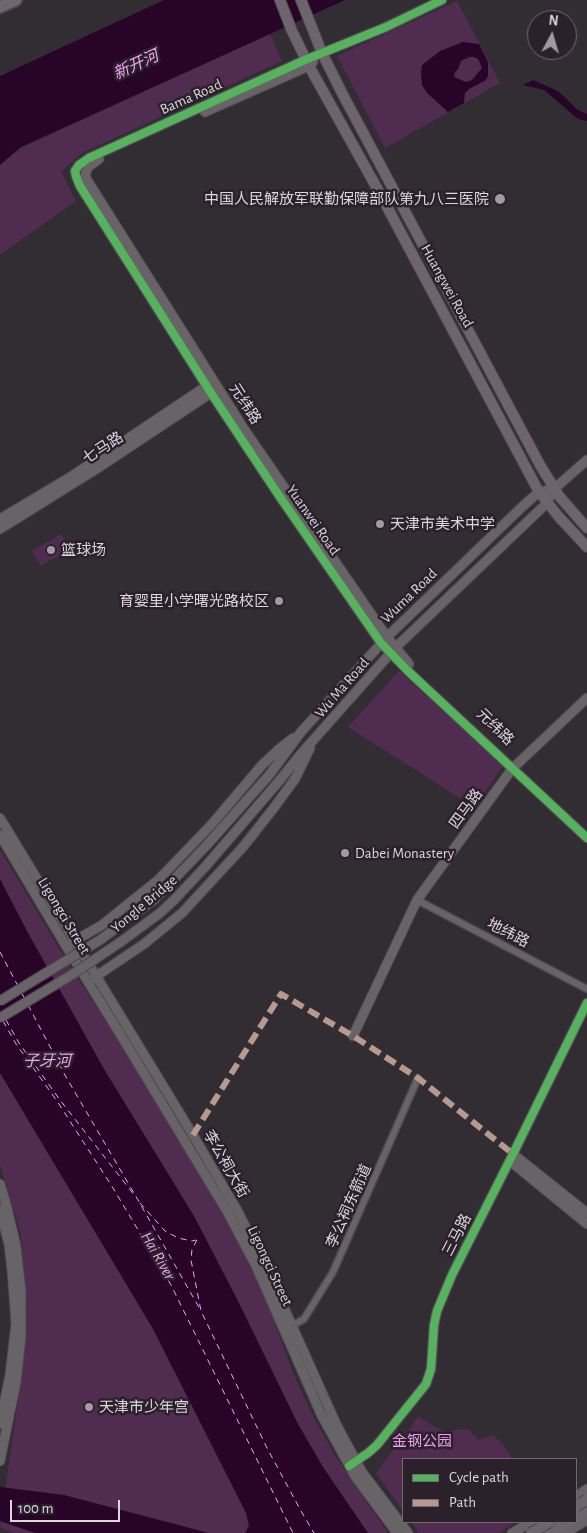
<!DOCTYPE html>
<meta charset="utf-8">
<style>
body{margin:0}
#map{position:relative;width:587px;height:1533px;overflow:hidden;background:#322d32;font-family:"Alegreya Sans",sans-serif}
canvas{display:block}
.legend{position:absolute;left:402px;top:1458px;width:175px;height:65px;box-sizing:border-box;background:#2b212b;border:1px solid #726972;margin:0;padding:6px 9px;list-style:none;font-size:15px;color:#ddd6dd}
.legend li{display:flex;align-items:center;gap:10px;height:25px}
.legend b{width:25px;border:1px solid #726972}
.north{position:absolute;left:527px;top:10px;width:50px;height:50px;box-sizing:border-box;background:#2b212b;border:1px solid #726972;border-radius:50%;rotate:6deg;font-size:14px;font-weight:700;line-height:20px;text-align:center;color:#ddd6dd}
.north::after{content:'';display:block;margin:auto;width:18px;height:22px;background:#a19ba1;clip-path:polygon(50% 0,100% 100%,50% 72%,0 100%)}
.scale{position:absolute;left:10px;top:1500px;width:110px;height:22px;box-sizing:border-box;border:2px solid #ddd6dd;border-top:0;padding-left:6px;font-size:15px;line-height:18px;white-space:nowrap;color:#ddd6dd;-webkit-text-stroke:4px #2b212b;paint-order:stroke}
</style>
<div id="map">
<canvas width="587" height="1533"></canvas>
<ul class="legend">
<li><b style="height:6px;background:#56b35d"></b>Cycle path</li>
<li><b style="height:6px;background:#b69a8f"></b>Path</li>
</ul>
<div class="north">N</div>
<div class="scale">100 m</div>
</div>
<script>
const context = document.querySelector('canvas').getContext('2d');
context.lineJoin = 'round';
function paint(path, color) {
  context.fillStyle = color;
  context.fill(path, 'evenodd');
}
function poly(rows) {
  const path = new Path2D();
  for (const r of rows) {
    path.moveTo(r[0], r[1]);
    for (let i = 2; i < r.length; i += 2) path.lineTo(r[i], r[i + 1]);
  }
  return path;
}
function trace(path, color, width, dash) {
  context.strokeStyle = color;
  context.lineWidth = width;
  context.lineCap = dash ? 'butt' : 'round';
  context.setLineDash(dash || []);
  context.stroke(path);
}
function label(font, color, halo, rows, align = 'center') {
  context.font = font + ' "Alegreya Sans","Noto Sans SC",sans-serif';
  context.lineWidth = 5;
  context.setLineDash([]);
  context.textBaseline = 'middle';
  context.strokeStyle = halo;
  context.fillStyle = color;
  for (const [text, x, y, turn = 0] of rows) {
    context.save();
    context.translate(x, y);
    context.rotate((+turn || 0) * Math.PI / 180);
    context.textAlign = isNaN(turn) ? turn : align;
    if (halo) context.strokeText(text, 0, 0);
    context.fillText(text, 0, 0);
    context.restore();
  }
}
paint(poly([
 [457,1,500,83,385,148,337,56],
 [270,34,282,61,82,153,61,172,76,201,0,255,0,164,21,148],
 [61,534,70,549,41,566,32,551],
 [399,671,503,766,474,807,348,727],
 [0,850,71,968,116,1037,230,1224,269,1307,293,1373,312,1414,334,1454,388,1533,14,1533,0,1527,24,1357,27,1309,21,1235,0,1165],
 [418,1417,447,1433,458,1429,469,1430,478,1440,492,1435,502,1443,512,1459,403,1459,403,1511,376,1473],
 [411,1522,516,1522,499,1533,419,1533]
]), '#502d50');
paint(poly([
 [164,0,345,0,21,147,0,165,0,76],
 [463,42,479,44,488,62,488,76,486,80,469,89,465,93,464,103,448,112,427,93,422,85,421,73,422,65,440,51],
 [469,57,474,57,478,59,482,68,472,80,466,82,454,77,455,72,458,69,461,61],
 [533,80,558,91,578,110,587,114,587,121,578,119,544,90,523,85],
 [0,879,27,931,104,1069,194,1216,238,1301,298,1424,323,1467,368,1533,245,1533,249,1526,246,1513,153,1329,0,1073],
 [0,1487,64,1495,209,1533,35,1533,0,1521]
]), '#280429');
trace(poly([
 [0,952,18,986],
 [21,992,25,999],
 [28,1005,66,1077,138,1200,201,1311],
 [6,1020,19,1043,60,1100,135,1196],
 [3,1021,16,1044,57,1101,113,1188,171,1285,293,1533],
 [140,1203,165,1231,178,1238,192,1241,196,1240],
 [197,1240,192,1249,191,1260,201,1311,267,1448,301,1511,314,1533]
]), '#f7a2f7', 1, [6, 5]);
const street = poly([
 [417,900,587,989],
 [290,1327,304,1319,333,1272,418,1078]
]);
const secondary = poly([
 [442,0,386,27,305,60,89,158,79,165,75,171,76,176,80,186,211,393,280,497,381,643,409,672,587,838],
 [205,112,309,66,313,62],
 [99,159,88,167,85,175,87,180,242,426,387,637,409,664],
 [0,519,72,476,211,383],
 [0,529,101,466,214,391],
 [270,774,301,732,387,637,523,506,539,492,554,489,587,460],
 [280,780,300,755,395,648,547,503,554,489],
 [0,818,193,1135,237,1210,263,1261,337,1426,362,1472,408,1533],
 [0,835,66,946,125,1042,227,1211,256,1266,321,1414,355,1476,397,1533],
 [71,943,102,925,158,880,212,824,262,765,279,749,293,738],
 [92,979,144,944,182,913,243,847,273,809,295,779,310,748],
 [353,1036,417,900,512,769,587,698],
 [513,1154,587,1213],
 [510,1161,587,1224],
 [0,1184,6,1204,16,1246,21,1292,21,1337,16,1382,0,1461],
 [0,1209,9,1245,12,1271,16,1323,10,1375,0,1424],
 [351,1464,368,1453,377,1445,426,1384,431,1369,434,1325,437,1311,452,1275,513,1154,587,1003],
 [576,1497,587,1489],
 [512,1533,532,1522],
 [565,1533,587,1520]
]);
const primary = poly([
 [280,0,292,31,309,66,378,190,539,492,559,517,587,547],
 [301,0,322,53,342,93,540,465,559,496,587,528],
 [576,1518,587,1510],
 [549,1533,569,1522]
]);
const highway = poly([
 [0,7,16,0]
]);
trace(street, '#4d484d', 9);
trace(secondary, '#4d484d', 11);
trace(primary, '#4d484d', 12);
trace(highway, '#4d484d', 14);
trace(street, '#686367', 6);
trace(secondary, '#686367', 9);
trace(primary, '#6e646d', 10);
trace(highway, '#716670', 11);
const secondaryBridge = poly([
 [0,1001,100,940,155,899,206,846,270,774],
 [0,1018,73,974,122,941,160,913,175,899,205,867,280,780]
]);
const primaryBridge = poly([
 [576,1507,587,1499],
 [531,1533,550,1522]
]);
trace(secondaryBridge, '#4d484d', 11, []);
trace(primaryBridge, '#4d484d', 12, []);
trace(secondaryBridge, '#686367', 9);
trace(primaryBridge, '#6e646d', 10);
trace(poly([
 [193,1135,281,994,353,1036,418,1078,513,1154]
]), '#b69a8f', 6, [12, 6]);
trace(poly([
 [442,0,386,27,305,60,89,158,79,165,75,171,76,176,80,186,211,393,280,497,381,643,409,672,587,838],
 [349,1466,368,1453,377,1445,426,1384,431,1369,434,1325,437,1311,452,1275,513,1154,587,1003]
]), '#56b35d', 8);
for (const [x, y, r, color] of [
 [500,199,6,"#a19ba1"],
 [380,524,5,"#a19ba1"],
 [51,550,5,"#a19ba1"],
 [279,601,5,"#a19ba1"],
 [345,853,5,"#a19ba1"],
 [89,1407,5,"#a19ba1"]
]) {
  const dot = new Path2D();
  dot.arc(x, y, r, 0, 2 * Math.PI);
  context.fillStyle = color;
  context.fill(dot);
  trace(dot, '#2b212b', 2);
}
label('15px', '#ddd6dd', '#2b212b', [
 ["Bama Road",191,97,-24],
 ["Huangwei Road",447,286,61],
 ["元纬路",245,404,57],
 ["七马路",103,448,-33],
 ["Yuanwei Road",313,520,55],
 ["Wuma Road",409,596,-44],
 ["Wu Ma Road",342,688,-49],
 ["元纬路",495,727,44],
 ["四马路",466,809,-54],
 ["Yongle Bridge",144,904,-40],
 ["Ligongci Street",64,916,59],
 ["地纬路",508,933,27],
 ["李公祠大街",226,1164,60],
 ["李公祠东箭道",349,1206,-66],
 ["三马路",457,1235,-63],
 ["Ligongci Street",270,1266,65]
]);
label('15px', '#ddd6dd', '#2b212b', [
 ["中国人民解放军联勤保障部队第九八三医院",489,199,"right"],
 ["天津市美术中学",390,524],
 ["篮球场",61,550],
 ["育婴里小学曙光路校区",269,601,"right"],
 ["Dabei Monastery",355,853],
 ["天津市少年宫",99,1407]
], 'left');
label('15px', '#f19cf1', '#2b212b', [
 ["金钢公园",422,1441]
]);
label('italic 16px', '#f7a2f7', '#2b212b', [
 ["新开河",136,65,-25],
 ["子牙河",47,1061],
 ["Hai River",158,1256,60]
]);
</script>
